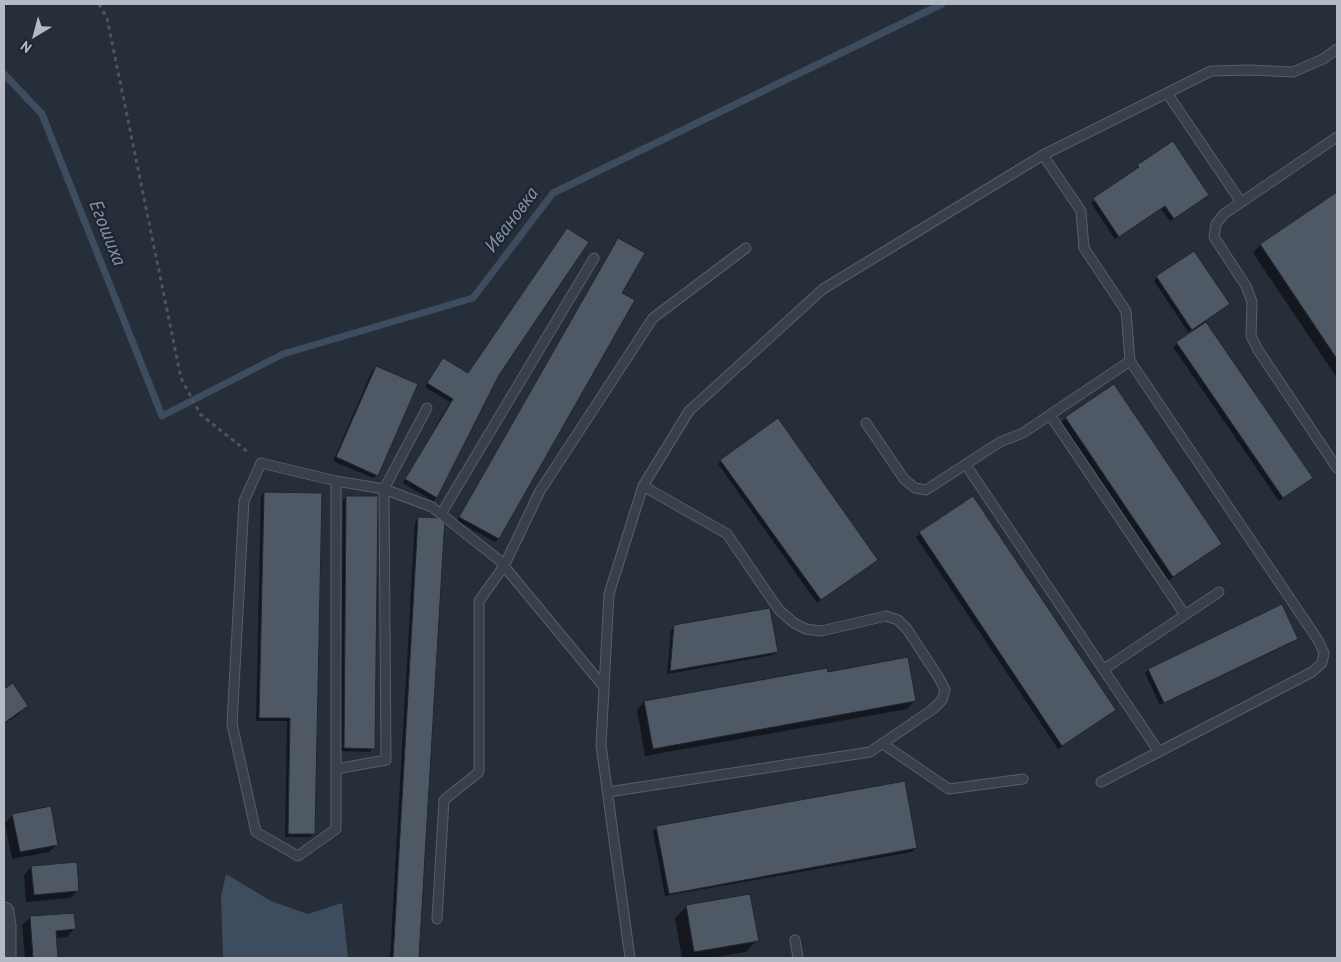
<!DOCTYPE html>
<meta charset="utf-8">
<style>
body{margin:0}
#map{position:relative;width:1341px;height:962px;overflow:hidden;background:#262e39;font-family:"PT Sans",sans-serif}
canvas{display:block}
.frame{position:absolute;inset:0;border:5px solid #b5bbc5;pointer-events:none}
.north{position:absolute;left:10px;top:10px;width:50px;height:50px;-webkit-text-stroke:4px #1f252f;paint-order:stroke;rotate:217deg;font-size:14px;font-weight:700;line-height:20px;text-align:center;color:#b5bbc5}
.north::after{content:'';display:block;margin:auto;width:18px;height:22px;background:#b5bbc5;clip-path:polygon(50% 0,100% 100%,50% 72%,0 100%)}
</style>
<div id="map">
<canvas width="1341" height="962"></canvas>
<div class="frame"></div>
<div class="north">N</div>
</div>
<script>
const context = document.querySelector('canvas').getContext('2d');
context.lineJoin = 'round';
function paint(path, color) {
  context.fillStyle = color;
  context.fill(path, 'evenodd');
}
function poly(rows) {
  const path = new Path2D();
  for (const r of rows) {
    path.moveTo(r[0], r[1]);
    for (let i = 2; i < r.length; i += 2) path.lineTo(r[i], r[i + 1]);
  }
  return path;
}
function trace(path, color, width, dash) {
  context.strokeStyle = color;
  context.lineWidth = width;
  context.lineCap = dash ? 'butt' : 'round';
  context.setLineDash(dash || []);
  context.stroke(path);
}
function label(font, color, halo, rows, align = 'center') {
  context.font = font + ' "PT Sans",sans-serif';
  context.lineWidth = 4.5;
  context.setLineDash([]);
  context.textBaseline = 'middle';
  context.strokeStyle = halo;
  context.fillStyle = color;
  for (const [text, x, y, turn = 0] of rows) {
    context.save();
    context.translate(x, y);
    context.rotate((+turn || 0) * Math.PI / 180);
    context.textAlign = isNaN(turn) ? turn : align;
    if (halo) context.strokeText(text, 0, 0);
    context.fillText(text, 0, 0);
    context.restore();
  }
}
paint(poly([
 [226,874,271,901,308,914,342,903,348,958,223,958,221,897]
]), '#3e4c60');
paint(poly([
 [1172,143,1204,198,1170,221,1161,209,1115,239,1091,203,1136,171,1134,170,1138,166],
 [1337,193,1337,378,1253,253,1260,245],
 [567,229,497,374,436,498,433,501,403,483,450,402,425,387,443,359,468,374],
 [618,239,621,293,634,301,498,539,495,542,457,521,615,243],
 [1157,277,1229,304,1204,321,1312,478,1279,501,1173,347,1198,328,1197,326,1188,332,1154,281],
 [376,367,377,475,373,478,333,461,372,371],
 [1066,418,1220,543,1212,551,1165,583,1058,425],
 [721,461,873,563,817,603,718,464],
 [264,493,313,834,310,837,285,837,287,721,256,721,261,496],
 [347,497,373,748,370,752,340,751,343,500],
 [973,498,1111,713,1058,749,916,537],
 [419,518,443,519,418,958,390,958,415,522],
 [675,627,777,652,773,655,667,674,671,630],
 [1296,638,1293,642,1160,705,1145,673,1149,670],
 [827,673,914,701,907,709,645,756,637,710,644,702],
 [12,685,26,706,19,714,4,724,4,691],
 [13,815,57,844,49,852,12,859,5,823],
 [657,827,916,848,912,852,665,896,653,831],
 [31,867,78,891,70,898,26,902,24,875],
 [686,907,757,940,746,952,709,958,682,958,675,918],
 [73,914,74,929,67,937,55,938,57,958,25,958,22,925,30,918]
]), '#0007');
trace(poly([
 [4,74,42,114,162,416,283,354,473,298,553,193,942,4]
]), '#3e4c60', 7);
const building = poly([
 [1173,141,1209,195,1174,219,1165,206,1119,237,1093,198,1139,167,1137,165,1173,141],
 [1337,192,1337,359,1260,244,1337,192],
 [567,228,589,242,499,375,437,498,405,479,453,399,427,383,443,358,468,373,567,228],
 [618,238,645,253,622,293,635,300,499,539,459,517,618,238],
 [1194,251,1230,304,1192,330,1156,276,1194,251],
 [1206,322,1313,478,1283,498,1176,342,1206,322],
 [376,366,418,384,378,476,336,457,376,366],
 [1114,384,1222,544,1173,577,1065,417,1114,384],
 [778,418,878,560,821,600,720,460,778,418],
 [264,492,322,493,315,834,288,834,290,718,259,718,264,492],
 [346,496,378,496,375,749,344,748,346,496],
 [973,496,1116,710,1062,746,919,532,973,496],
 [418,517,445,518,419,958,393,958,418,517],
 [1282,604,1298,639,1164,703,1148,669,1282,604],
 [770,608,778,652,670,671,674,625,770,608],
 [908,657,916,701,653,749,644,701,827,668,828,672,908,657],
 [13,683,28,706,4,723,4,689,13,683],
 [905,781,917,848,669,894,656,826,905,781],
 [51,806,58,845,20,852,12,814,51,806],
 [77,862,79,891,34,895,31,866,77,862],
 [750,894,759,941,694,952,686,905,750,894],
 [74,913,76,929,56,931,58,958,33,958,30,916,74,913]
]);
paint(building, '#4f5865');
trace(building, '#212731', 1);
const service = poly([
 [1167,93,1241,202],
 [1337,137,1224,214,1216,224,1214,237,1246,286,1252,302,1251,336,1258,350,1337,468],
 [1043,155,1081,211,1084,248,1126,311,1130,361,1318,640,1324,653,1322,663,1312,672,1101,782],
 [1050,415,1185,615,1104,669],
 [866,423,904,479,915,488,926,490,1000,442,1023,433,1130,361],
 [966,465,1159,752],
 [336,481,336,829,298,856,256,832,232,724,244,501,261,463,336,481,384,489,432,507,499,560,604,687],
 [441,514,594,258],
 [1185,615,1219,592],
 [883,744,949,789,1023,779],
 [336,769,386,760,384,489,427,408],
 [608,792,870,752,933,709,942,700,945,690,939,678,907,629,898,620,886,616,821,631,806,629,794,623,779,610,727,534,643,486],
 [437,919,444,800,479,772,479,601,504,566,540,491,653,318,746,248],
 [795,940,798,958],
 [630,958,601,745,609,594,643,486,689,411,823,289,1043,155,1211,71,1249,70,1293,72,1323,59,1337,49]
]);
const minor = poly([
 [4,912,6,926,6,958]
]);
trace(service, '#585e68', 11);
trace(minor, '#585e68', 21);
trace(poly([
 [99,4,107,18,181,378,200,414,249,453]
]), '#48575a', 3, [4, 4]);
trace(service, '#3a404a', 9);
trace(minor, '#3a404a', 19);
label('italic 19px', '#8192aa', '#1f252f', [
 ["Ивановка",512,220,-53],
 ["Егошиха",107,233,68]
]);
</script>
